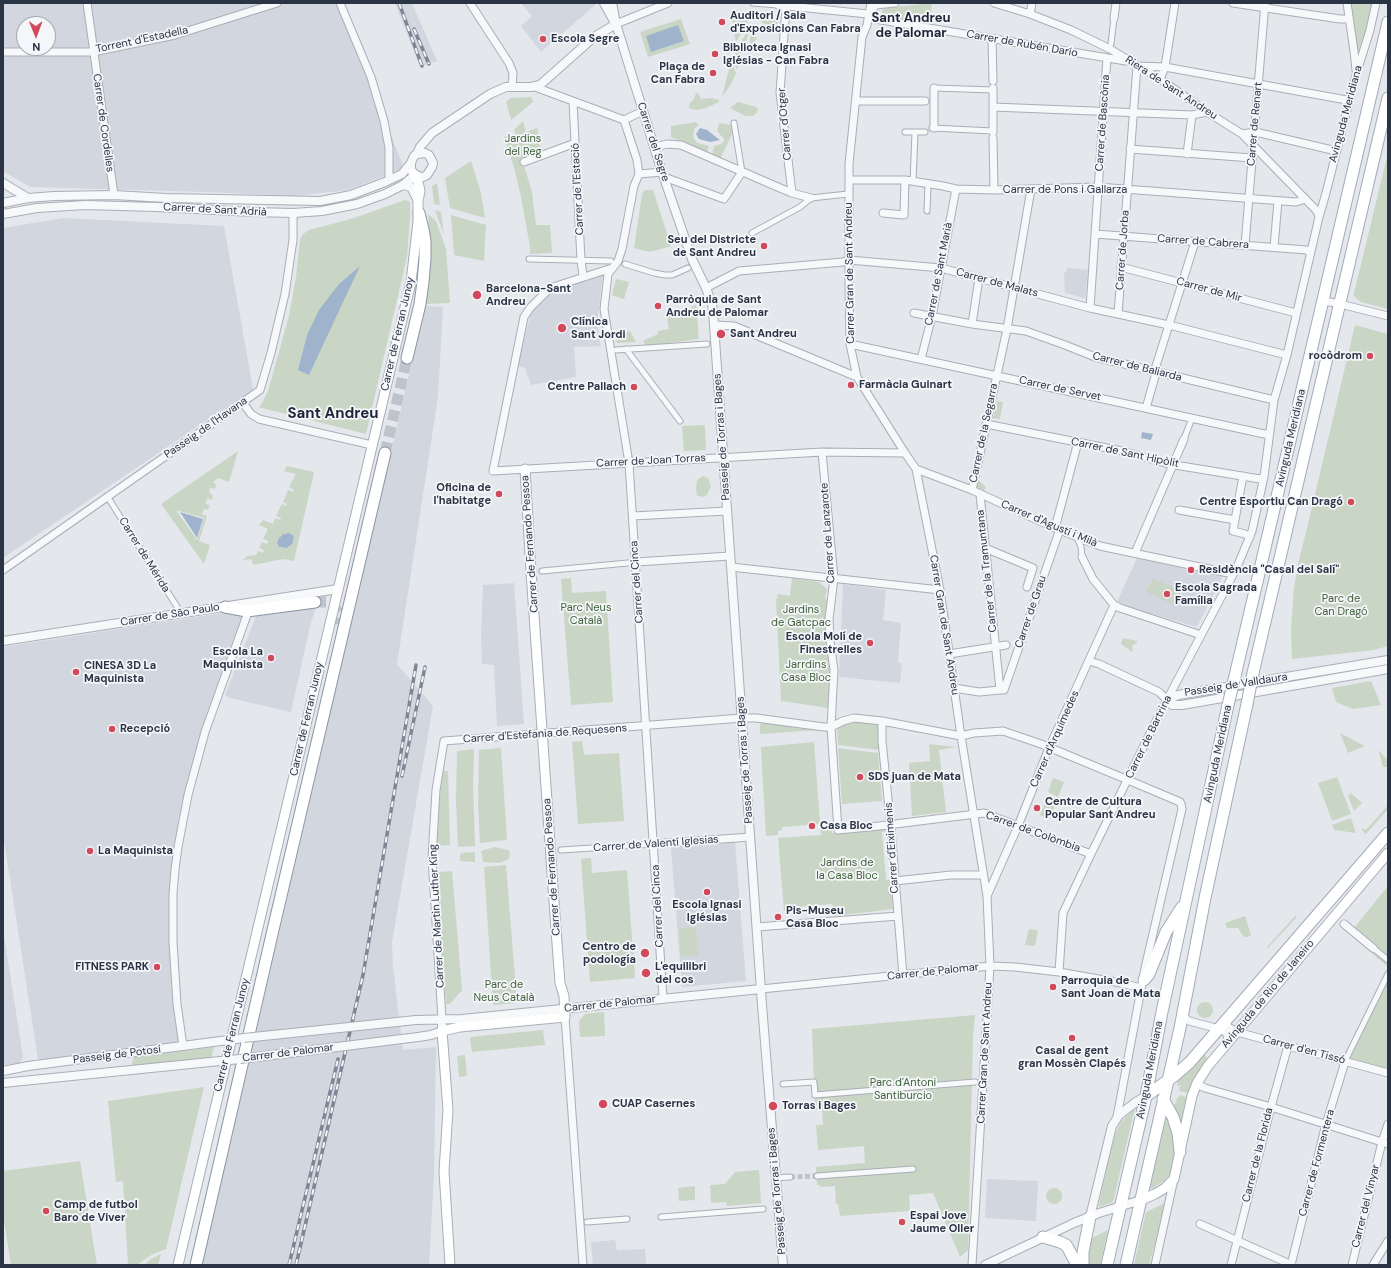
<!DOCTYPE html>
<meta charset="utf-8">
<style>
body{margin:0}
#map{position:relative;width:1391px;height:1268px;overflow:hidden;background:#e4e7ec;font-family:"DM Sans",sans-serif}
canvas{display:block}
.frame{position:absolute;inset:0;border:4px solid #2b3445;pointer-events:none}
.north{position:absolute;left:16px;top:16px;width:40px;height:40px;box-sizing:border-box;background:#f4f6f9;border:1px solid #a4a8b1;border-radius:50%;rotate:179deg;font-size:11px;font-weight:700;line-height:16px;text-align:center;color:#2b3445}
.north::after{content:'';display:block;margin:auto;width:14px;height:18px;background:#d1495b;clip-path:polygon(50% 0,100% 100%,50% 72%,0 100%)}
</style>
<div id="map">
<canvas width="1391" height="1268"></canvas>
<div class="frame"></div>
<div class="north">N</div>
</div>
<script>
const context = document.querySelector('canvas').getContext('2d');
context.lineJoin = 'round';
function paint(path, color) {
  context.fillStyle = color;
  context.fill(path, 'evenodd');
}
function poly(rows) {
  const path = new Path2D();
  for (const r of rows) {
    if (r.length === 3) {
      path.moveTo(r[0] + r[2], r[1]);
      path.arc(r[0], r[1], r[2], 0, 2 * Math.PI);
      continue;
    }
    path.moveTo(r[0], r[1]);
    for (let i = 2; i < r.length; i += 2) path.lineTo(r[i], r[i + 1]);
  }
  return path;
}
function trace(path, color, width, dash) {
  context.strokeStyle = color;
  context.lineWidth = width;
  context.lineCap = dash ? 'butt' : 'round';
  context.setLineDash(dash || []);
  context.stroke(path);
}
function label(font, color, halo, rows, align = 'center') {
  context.font = font + ' "DM Sans",sans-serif';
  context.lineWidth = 3.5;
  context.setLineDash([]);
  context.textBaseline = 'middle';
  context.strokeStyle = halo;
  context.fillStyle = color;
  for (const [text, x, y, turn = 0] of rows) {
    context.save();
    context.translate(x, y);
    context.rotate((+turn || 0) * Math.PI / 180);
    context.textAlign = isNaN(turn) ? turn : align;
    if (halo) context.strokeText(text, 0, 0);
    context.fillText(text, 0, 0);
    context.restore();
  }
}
paint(poly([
 [3,3,340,3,404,168,348,190,296,196,205,192,30,187,3,171],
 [24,24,48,24,48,48,24,48],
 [395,3,412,3,437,61,420,67],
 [521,3,595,3,595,5,541,52,521,26,532,16],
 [63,218,224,226,253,389,3,558,3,228],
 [1067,268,1088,270,1085,298,1065,293,1064,273,1066,272],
 [603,274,597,324,601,346,574,347,576,377,531,385,525,368,517,366,531,313,553,291],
 [425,306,443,307,438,397,397,664,433,706,392,942,393,967,403,1050,436,1047,434,1175,429,1265,202,1265],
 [1137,558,1224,574,1197,627,1131,608,1117,602],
 [514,583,524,724,497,726,494,665,482,664,481,637,483,585],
 [843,584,886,590,883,620,901,623,898,662,902,664,900,683,839,677],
 [316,608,311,622,291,712,230,698,225,695,256,616],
 [222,613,241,615,243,616,236,642,232,646,204,725,179,817,172,867,169,917,172,996,178,1041,176,1044,40,1061,38,1059,3,834,3,647],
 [735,842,746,981,682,987,671,848],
 [3,929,23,1057,20,1063,3,1065],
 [987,1179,1038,1181,1036,1221,985,1218],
 [615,1240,617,1250,645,1249,646,1265,593,1265,591,1242]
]), '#d2d6de');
paint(poly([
 [932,3,929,25,885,17,882,14,882,10,885,8],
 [1347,3,1376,3,1356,75],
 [730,13,738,14,748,22,736,42,734,33,736,24,733,23],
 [757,15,776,18,778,21,778,23,775,25,764,24,760,20,755,20,754,17],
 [681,19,690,44,648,57,640,32],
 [751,24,746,42,737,70,732,59],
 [758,25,759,25,757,34,753,38,756,37,757,38,750,48,750,37,754,33,753,32,755,26],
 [731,61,736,73,730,86,722,97],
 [696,93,699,94,701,99,712,98,719,100,719,102,706,108,698,110,691,109,689,107,689,104,694,99],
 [531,97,533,102,511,120,506,102,511,98],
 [738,102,756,107,758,109,756,113,753,116,746,116,730,108],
 [523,121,526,132,537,128,539,136,537,137,542,151,522,159,532,192,536,225,550,225,552,253,530,254,530,247,521,197,515,171,504,137,516,134,514,130],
 [696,122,699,125,694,129,693,137,697,143,709,146,707,153,671,137,671,126],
 [719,123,732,125,733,132,720,159,712,155,714,146,721,144,724,141,724,139,717,131],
 [1388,153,1388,309,1361,302,1354,296,1354,293],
 [471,161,481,193,485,218,450,208,445,178],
 [437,183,440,205,434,204,432,186],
 [645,190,653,190,654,193,671,246,650,252,634,248,642,194],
 [405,200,410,202,410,217,407,257,366,434,258,407,261,405,268,391,289,316,296,277,300,240,303,234,309,230,354,218],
 [435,210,441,212,444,235],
 [428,214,436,221,446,249,450,303,424,304,430,245],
 [451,215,486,225,484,261,454,255],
 [616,279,629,282,624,299,612,295],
 [696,305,699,339,646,346,643,341,658,334,658,331,669,329,667,318],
 [1355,325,1388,334,1388,646,1374,650,1292,659,1291,628,1294,587,1299,560,1308,524],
 [630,331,636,342,617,343,616,334],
 [997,401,1003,402,1000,419,993,418],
 [705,425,706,450,684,451,682,426],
 [238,451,229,482,218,478,213,482,216,484,215,489,210,488,209,493,213,495,212,500,207,498,206,504,210,505,208,510,204,509,202,514,207,516,199,541,210,545,204,564,161,504],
 [176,510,204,518,197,540],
 [287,466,314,472,294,561,283,559,253,565,252,559,243,560,247,556,256,555,258,551,263,553,264,550,259,548,262,542,267,544,268,541,263,539,268,529,259,525,263,520,273,524,275,518,280,520,281,518,276,516,282,504,286,506,287,504,283,502,288,490,293,492,294,490,289,487,296,474,284,471],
 [286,533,291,534,294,536,294,541,288,547,280,548,280,536],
 [703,476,708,478,711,486,707,495,702,497,697,495,696,488,697,480],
 [977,479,986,487,983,492,975,488],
 [571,578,572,593,606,591,613,702,571,705,561,579],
 [792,578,819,582,827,589,825,599,827,599,827,633,834,670,828,708,781,701,776,599,777,599,778,594,790,596],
 [1153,578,1181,591,1174,605,1146,592],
 [1123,638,1137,641,1137,643,1132,645,1133,649,1132,652,1121,644],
 [1371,681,1381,705,1353,709,1336,702,1332,688],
 [762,722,818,728,818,730,760,734,760,725],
 [850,722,878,724,879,750,838,745,837,726],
 [1340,733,1365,746,1348,753],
 [582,741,584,755,619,753,624,821,578,824,572,742],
 [814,742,820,824,782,827,782,830,778,831,778,835,766,836,761,747],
 [929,744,956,747,939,750,946,812,912,816,909,763,930,761],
 [501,748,507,840,480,843,478,804,479,750],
 [838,748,878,753,882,801,842,804],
 [474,749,473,784,475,846,458,847,456,802,457,751],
 [1378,750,1388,760,1388,767,1383,767],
 [443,771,448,771,450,845,437,846,439,805],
 [1337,777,1351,814,1332,821,1318,783],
 [1053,778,1064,782,1058,797,1048,792],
 [1351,793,1362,803,1354,811,1348,796],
 [1046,801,1055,805,1049,819,1040,815],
 [1388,805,1388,809,1366,834,1363,832,1362,828,1366,830],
 [1351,818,1356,833,1334,830,1332,825],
 [832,825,832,833,885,828,886,831,882,832,886,880,890,880,893,909,834,916,832,904,785,908,785,911,784,911,778,838,821,835,820,826],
 [495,847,508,850,510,852,509,859,499,863,483,862,481,851],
 [475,852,475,862,460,861,460,856,461,853],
 [591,858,592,873,627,870,635,978,590,982,581,859],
 [506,865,517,1003,493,1005,484,867],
 [452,871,462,990,450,1004,446,1004,437,872],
 [1388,886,1388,967,1349,934],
 [1245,916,1251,935,1248,937,1244,937,1238,928,1227,928,1225,923],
 [1295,916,1297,917,1268,948,1267,947],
 [696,927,698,956,681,957,679,928],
 [1029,929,1038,930,1035,946,1025,945],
 [1388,968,1388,1069,1345,1057],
 [1205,1010,8],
 [604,1012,605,1036,580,1037,579,1021,585,1014],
 [975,1015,973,1035,968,1250,960,1257,933,1193,909,1195,910,1211,840,1216,838,1204,836,1204,835,1186,820,1187,820,1185,817,1185,816,1167,865,1163,864,1146,818,1150,816,1125,823,1125,822,1109,815,1110,812,1029],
 [543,1030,545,1045,472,1052,470,1037],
 [214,1047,211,1058,131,1066,134,1057],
 [1203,1054,1208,1058,1200,1070,1189,1093,1179,1091,1180,1085,1177,1086,1178,1081],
 [465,1055,467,1076,459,1077,457,1056],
 [204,1087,166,1249,153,1254,142,1261,138,1265,128,1265,123,1181,116,1182,108,1101],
 [1181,1095,1188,1098,1181,1131,1174,1109,1174,1104,1176,1103,1177,1098],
 [1135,1108,1113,1202,1099,1207,1099,1204,1108,1161,1116,1132,1121,1122],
 [1167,1114,1173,1122,1176,1154,1171,1173,1164,1181,1151,1189,1150,1188],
 [80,1161,97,1265,11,1265,3,1214,3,1171],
 [759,1170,761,1203,727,1206,726,1202,711,1203,710,1185,725,1184,735,1172],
 [695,1186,695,1200,679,1201,678,1188],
 [1054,1196,8],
 [1165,1203,1165,1206,1149,1265,1134,1265,1146,1212],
 [1108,1230,1100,1265,1087,1265,1092,1238],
 [161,1254,158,1265,144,1265,151,1259]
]), '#c9d6c5');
paint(poly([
 [678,25,684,41,651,52,646,36],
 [700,128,707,130,720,140,710,142,699,139,696,134],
 [360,266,309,375,298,370,307,335,319,310,339,284],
 [1142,432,1153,434,1151,440,1141,438],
 [180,512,203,519,197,538],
 [289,533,294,536,293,543,287,548,279,547,277,543,279,538,283,534]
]), '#9fb4cc');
trace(poly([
 [790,1177,817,1176]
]), '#bfc3cb', 5, [5, 2.5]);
trace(poly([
 [385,453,407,358],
 [315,602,326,602,334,607,339,613,340,624]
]), '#bfc3cb', 11, [11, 5.5]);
const pedestrian = poly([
 [753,3,778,5],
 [1111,44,1114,18],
 [934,88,993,90],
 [734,123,742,172],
 [932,128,993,131],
 [905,132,925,132],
 [913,182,915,132],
 [927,211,928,184],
 [752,233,800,207,811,198,848,194],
 [529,259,611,261],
 [625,264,654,273,665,275,672,275,688,268],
 [626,349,680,421],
 [616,350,707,344],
 [1184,439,1192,418],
 [107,496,181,613],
 [1077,537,1081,547,1082,557],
 [542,571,628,563],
 [561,850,654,844],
 [1373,948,1388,960],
 [1347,1057,1388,974],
 [783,1084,814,1082,815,1095,975,1082],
 [817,1176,913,1169],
 [775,1178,790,1177],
 [661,1217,763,1209],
 [587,1222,627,1219]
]);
const minor = poly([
 [87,3,114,195],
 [340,3,371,77,384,121,389,148,389,179],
 [470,3,509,63,513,73,512,87],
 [871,3,867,25,862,37,849,164,849,283,850,344,857,377,905,453,916,469,940,590,961,736,987,896,990,966,972,1265],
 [994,3,1030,14,1071,30,1110,49,1160,79,1207,112,1242,134,1317,211,1319,217],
 [1233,3,1340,19,1349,19],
 [1347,3,1354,51,1356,70],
 [778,5,868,14,875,19,1126,61],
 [786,6,780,93,792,193],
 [870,12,876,5,895,3],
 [1030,14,1032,3],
 [1114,18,1116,3],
 [616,24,668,3],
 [992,39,993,81],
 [3,52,93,52,175,35,277,3],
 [1160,79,1165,67,1175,3],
 [535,87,624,120],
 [993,88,993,132],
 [856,101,925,101],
 [573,102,581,260,583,276],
 [993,107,1192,115,1207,112],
 [624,120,637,160,639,174],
 [624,120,643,111],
 [934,128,934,88],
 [1242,134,1255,132,1264,134,1332,150,1335,153],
 [993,138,994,190],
 [655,147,667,144,681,145,773,185,792,193,811,198],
 [1130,149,1252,158],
 [1187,154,1192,115],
 [524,162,575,143],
 [639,174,634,186,622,249,618,261,608,274,604,309,629,463,663,998],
 [639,174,662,172],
 [664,177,724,199,742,172],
 [849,180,905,180,943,186,956,189,994,190,1098,187,1296,202,1305,199],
 [883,213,904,215,905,180],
 [1095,234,1307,250,1310,253],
 [1245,245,1265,3],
 [1274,247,1278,201],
 [1121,267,1296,313],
 [612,268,550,288,530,308,524,317,493,471,822,452,905,453],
 [706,288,739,271,843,262,849,260,941,268,1090,308,1169,325,1287,355],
 [1322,302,1330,302,1340,304,1388,316],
 [1090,308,1107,58],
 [914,313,972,324,1026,331,1065,345,1095,357,1274,400],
 [1118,314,1137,66,1165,67,1341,99,1347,100,1350,98],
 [972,324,979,278],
 [714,325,734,326,857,377],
 [850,344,1269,435],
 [921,359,932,316,956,189],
 [243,403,251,414,259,419,372,445],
 [1146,408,1156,373,1156,366,1195,242],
 [986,424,1122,451,1169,464,1260,479,1264,477],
 [822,452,834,578,829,619,830,641,834,670,831,727,838,830,879,826,984,813,1091,854],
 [916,469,972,490,1055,528,1100,546,1233,574],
 [1243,476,1233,531,1245,534,1250,537],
 [972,490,1007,329,1031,189],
 [980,494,1000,690,1004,690,1060,529],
 [1179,510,1235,520],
 [633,516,727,511],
 [1055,528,1078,442],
 [985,548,1033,568,1027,587],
 [1135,553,1184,439],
 [1082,557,1093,579,1114,605,1120,608,1201,635],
 [636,562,730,556],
 [731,567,940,590],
 [3,570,260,390,271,353,285,294,293,240,293,213],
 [949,654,1006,645],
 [1089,661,1099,664,1159,692,1167,700],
 [954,688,979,692,1000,690],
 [882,721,882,741,890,818,903,975],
 [654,844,750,837],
 [895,881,951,875,983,875],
 [987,896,1018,826,1049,748,1114,605],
 [1344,924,1373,948],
 [757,927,898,916],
 [1059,972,1063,913,1091,854,1158,717,1237,567,1252,531,1264,477,1274,400,1287,355,1319,217,1326,193,1356,75,1370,30,1376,3],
 [761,989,990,966,1015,967,1059,972,1121,983,1141,988],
 [1183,1013,1184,1017,1189,1021,1223,1030,1227,1034,1228,1042],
 [565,1017,583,1265],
 [442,1019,432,858,436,790,444,741,742,718,756,718,824,727,831,727,843,721,854,718,882,721,961,736,974,733,1003,731,1041,744,1128,780,1180,802,1181,804,1182,809,1145,968,1117,1117],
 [1226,1020,1228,1027,1237,1032,1388,1073],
 [183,1046,177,1004,173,942,173,894,175,870,178,847,188,795,205,732,247,615,247,608],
 [1197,1083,1199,1085,1205,1088,1271,1107,1388,1144],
 [1200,1224,1292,1265],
 [1155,1265,1174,1179],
 [1231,1265,1271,1107,1288,1046],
 [1291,1265,1326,1124,1345,1062],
 [1352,1265,1382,1142,1388,1124],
 [1373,1265,1388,1241]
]);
const tertiary = poly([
 [604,3,614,21],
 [612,3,616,24,662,172,692,259,706,288,712,304,713,311,762,1005,783,1265],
 [417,154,420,147,432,133,490,94,506,87,531,87,540,85,594,37,616,24],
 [3,183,28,198],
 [403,185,411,187,418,201],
 [3,203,28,198,54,196,114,195,166,198,320,201,351,195,385,182,402,174,411,163],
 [3,214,37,208,85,205,157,207,253,212,293,213,322,211,357,204,385,194,403,185,410,179,423,177,427,175,432,167,433,163,429,155,425,153,417,154,414,156,411,163,411,169,413,173,421,177],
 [3,641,338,589],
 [1388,660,1178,695,1167,700,1172,705,1182,705,1388,669],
 [416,1020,462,1019,761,989],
 [418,1037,431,1035,442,1031,442,1019],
 [3,1071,28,1066,244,1038],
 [3,1083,240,1059],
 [1090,1217,1112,1126,1119,1115,1136,1102,1146,1096],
 [985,1265,1074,1223,1099,1213,1141,1200]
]);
const secondary = poly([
 [1141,1200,1155,1194,1165,1188,1174,1179,1192,1096,1197,1083,1208,1066,1388,853],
 [178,1265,411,282,418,222,418,201,420,191,418,182,413,173],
 [450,1265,444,1171,448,1110,442,1031,460,1027,565,1017,564,996,560,983,556,930,531,572,525,469]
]);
const primary = poly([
 [1253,673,1388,98],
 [1235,676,1388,22],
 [1144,980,1149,974,1166,932,1182,907],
 [1146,1096,1174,1076,1190,1062,1388,833],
 [1163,1099,1173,1117,1178,1133,1180,1152],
 [1043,1237,1060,1242,1066,1245,1068,1248,1077,1265],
 [1083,1265,1083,1252,1090,1217],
 [1107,1265,1146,1096,1162,1012,1228,705],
 [1126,1265,1180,1028,1205,898,1247,704]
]);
const trunk = poly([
 [407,358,420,304,423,282,425,259,425,241,423,229,419,213],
 [225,607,247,611,315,602],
 [196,1265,273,930,385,453]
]);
trace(pedestrian, '#a9aeb7', 7);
trace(minor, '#a9aeb7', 9);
trace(tertiary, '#a9aeb7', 10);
trace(secondary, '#a9aeb7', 11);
trace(primary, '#a3abb8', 13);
trace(trunk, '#8b94a3', 13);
trace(pedestrian, '#f7f8fa', 5);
trace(minor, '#f7f8fa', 7);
trace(tertiary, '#f7f8fa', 8);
trace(secondary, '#fff', 9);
trace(primary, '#fff', 11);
trace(trunk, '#fff', 11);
const rail = poly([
 [399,3,422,66],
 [414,29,429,64],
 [402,776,425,667],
 [289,1265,338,1059],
 [296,1265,363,975,416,665]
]);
trace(rail, '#7d8696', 3.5);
trace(rail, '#f4f6f9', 2, [6]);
const tertiaryBridge = poly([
 [244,1038,416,1020],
 [240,1059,418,1037]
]);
const primaryBridge = poly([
 [1247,704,1253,673],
 [1228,705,1235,676]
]);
trace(tertiaryBridge, '#a9aeb7', 10, []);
trace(primaryBridge, '#a3abb8', 13, []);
trace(tertiaryBridge, '#f7f8fa', 8);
trace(primaryBridge, '#fff', 11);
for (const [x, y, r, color] of [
 [722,22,4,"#d1495b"],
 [543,39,4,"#d1495b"],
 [715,54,4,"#d1495b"],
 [713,73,4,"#d1495b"],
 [764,246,4,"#d1495b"],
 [477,295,5,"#d1495b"],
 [658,306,4,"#d1495b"],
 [562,328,5,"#d1495b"],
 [721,334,5,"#d1495b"],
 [1370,356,4,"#d1495b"],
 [851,385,4,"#d1495b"],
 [634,387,4,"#d1495b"],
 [499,494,4,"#d1495b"],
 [1351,502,4,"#d1495b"],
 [1191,570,4,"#d1495b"],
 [1167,594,4,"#d1495b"],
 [870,643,4,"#d1495b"],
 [271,658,4,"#d1495b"],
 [76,672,4,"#d1495b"],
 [112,729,4,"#d1495b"],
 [860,777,4,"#d1495b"],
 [1037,808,4,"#d1495b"],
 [812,826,4,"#d1495b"],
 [90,851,4,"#d1495b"],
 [707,892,4,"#d1495b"],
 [778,917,4,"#d1495b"],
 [645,953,5,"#d1495b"],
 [157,967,4,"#d1495b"],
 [646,973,5,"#d1495b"],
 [1053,987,4,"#d1495b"],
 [1072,1038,4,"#d1495b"],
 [603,1104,5,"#d1495b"],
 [773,1106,5,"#d1495b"],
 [46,1211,4,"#d1495b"],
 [902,1222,4,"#d1495b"]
]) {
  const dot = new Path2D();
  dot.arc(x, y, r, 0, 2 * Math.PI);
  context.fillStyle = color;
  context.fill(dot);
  trace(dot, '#f4f6f9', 1.5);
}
label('bold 11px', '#2b3445', '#f4f6f9', [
 ["Auditori / Sala",730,16],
 ["d'Exposicions Can Fabra",730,29],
 ["Escola Segre",551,39],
 ["Biblioteca Ignasi",723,48],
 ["Iglésias - Can Fabra",723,61],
 ["Plaça de",705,67,"right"],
 ["Can Fabra",705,80,"right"],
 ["Seu del Districte",756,240,"right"],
 ["de Sant Andreu",756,253,"right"],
 ["Barcelona-Sant",486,289],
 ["Andreu",486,302],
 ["Parròquia de Sant",666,300],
 ["Andreu de Palomar",666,313],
 ["Clínica",571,322],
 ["Sant Jordi",571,335],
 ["Sant Andreu",730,334],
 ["rocòdrom",1362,356,"right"],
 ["Farmàcia Guinart",859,385],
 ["Centre Pallach",626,387,"right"],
 ["Oficina de",491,488,"right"],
 ["l'habitatge",491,501,"right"],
 ["Centre Esportiu Can Dragó",1343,502,"right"],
 ["Residència \"Casal del Salí\"",1199,570],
 ["Escola Sagrada",1175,588],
 ["Família",1175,601],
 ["Escola Molí de",862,637,"right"],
 ["Finestrelles",862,650,"right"],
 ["Escola La",263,652,"right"],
 ["Maquinista",263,665,"right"],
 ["CINESA 3D La",84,666],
 ["Maquinista",84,679],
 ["Recepció",120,729],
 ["SDS juan de Mata",868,777],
 ["Centre de Cultura",1045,802],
 ["Popular Sant Andreu",1045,815],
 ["Casa Bloc",820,826],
 ["La Maquinista",98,851],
 ["Escola Ignasi",707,905,"center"],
 ["Iglésias",707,918,"center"],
 ["Pis-Museu",786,911],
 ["Casa Bloc",786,924],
 ["Centro de",636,947,"right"],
 ["podología",636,960,"right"],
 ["FITNESS PARK",149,967,"right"],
 ["L'equilibri",655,967],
 ["del cos",655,980],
 ["Parroquia de",1061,981],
 ["Sant Joan de Mata",1061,994],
 ["Casal de gent",1072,1051,"center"],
 ["gran Mossèn Clapés",1072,1064,"center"],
 ["CUAP Casernes",612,1104],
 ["Torras i Bages",782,1106],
 ["Camp de futbol",54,1205],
 ["Baro de Viver",54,1218],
 ["Espai Jove",910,1216],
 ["Jaume Oller",910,1229]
], 'left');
label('11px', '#2b3445', '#f4f6f9', [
 ["Torrent d'Estadella",142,40,-12],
 ["Carrer de Rubén Darío",1022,44,10],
 ["Riera de Sant Andreu",1171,88,33],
 ["Avinguda Meridiana",1346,114,-75],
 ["Carrer de Cordelles",103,123,82],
 ["Carrer de Bascònia",1103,123,-86],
 ["Carrer d'Otger",785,124,-95],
 ["Carrer de Renart",1255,124,-85],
 ["Carrer del Segre",653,142,72],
 ["Carrer de l'Estació",578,189,-93],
 ["Carrer de Pons i Gallarza",1065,190],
 ["Carrer de Sant Adrià",215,210,3],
 ["Carrer de Cabrera",1203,242,4],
 ["Carrer de Jorba",1123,250,-86],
 ["Carrer Gran de Sant Andreu",850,273,-91],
 ["Carrer de Sant Marià",939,274,-79],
 ["Carrer de Malats",997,283,15],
 ["Carrer de Mir",1209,290,15],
 ["Carrer de Ferran Junoy",398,334,-77],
 ["Carrer de Baliarda",1137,367,14],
 ["Carrer de Servet",1060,389,12],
 ["Passeig de l'Havana",206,428,-35],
 ["Carrer de la Segarra",984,433,-78],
 ["Passeig de Torras i Bages",722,437,-94],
 ["Avinguda Meridiana",1291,438,-77],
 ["Carrer de Sant Hipòlit",1125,453,12],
 ["Carrer de Joan Torras",651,461,-3],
 ["Carrer d'Agustí i Milà",1049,524,23],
 ["Carrer de Lanzarote",828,533,-94],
 ["Carrer de Fernando Pessoa",530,544,-94],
 ["Carrer de Mérida",144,555,58],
 ["Carrer de la Tramuntana",987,571,-96],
 ["Carrer del Cinca",637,582,-94],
 ["Carrer de Grau",1031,612,-71],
 ["Carrer de São Paulo",170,615,-9],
 ["Carrer Gran de Sant Andreu",944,625,81],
 ["Passeig de Valldaura",1236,685,-9],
 ["Carrer de Ferran Junoy",307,719,-77],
 ["Carrer d'Estefania de Requesens",545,734,-4],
 ["Carrer de Bartrina",1149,737,-64],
 ["Carrer d'Arquímedes",1055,739,-66],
 ["Avinguda Meridiana",1218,754,-78],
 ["Passeig de Torras i Bages",745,760,-94],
 ["Carrer de Colòmbia",1033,832,20],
 ["Carrer de Valentí Iglesias",656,844,-4],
 ["Carrer d'Eiximenis",892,848,-94],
 ["Carrer de Fernando Pessoa",552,867,-94],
 ["Carrer del Cinca",658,906,-93],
 ["Carrer de Martin Luther King",437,916,-93],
 ["Carrer de Palomar",933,972,-6],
 ["Avinguda de Rio de Janeiro",1268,994,-50],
 ["Carrer de Palomar",610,1004,-6],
 ["Carrer de Ferran Junoy",232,1035,-76],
 ["Carrer d'en Tissó",1304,1050,15],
 ["Carrer de Palomar",288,1053,-7],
 ["Carrer Gran de Sant Andreu",985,1053,-87],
 ["Passeig de Potosí",117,1055,-7],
 ["Avinguda Meridiana",1150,1070,-79],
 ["Carrer de la Florida",1258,1155,-76],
 ["Carrer de Formentera",1317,1163,-75],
 ["Passeig de Torras i Bages",777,1191,-95],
 ["Carrer del Vinyar",1366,1206,-76]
]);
label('11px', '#3f6138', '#f4f6f9', [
 ["Jardins",523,139],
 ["del Reg",523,152],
 ["Parc de",1341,599],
 ["Can Dragó",1341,612],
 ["Parc Neus",586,608],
 ["Català",586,621],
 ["Jardins",801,610],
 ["de Gatcpac",801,623],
 ["Jarrdins",806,665],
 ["Casa Bloc",806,678],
 ["Jardins de",847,863],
 ["la Casa Bloc",847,876],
 ["Parc de",504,985],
 ["Neus Català",504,998],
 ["Parc d'Antoni",903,1083],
 ["Santiburcio",903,1096]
]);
label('bold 13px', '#1d2536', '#f4f6f9', [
 ["Sant Andreu",911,19],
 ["de Palomar",911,34]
]);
label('bold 15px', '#1d2536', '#f4f6f9', [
 ["Sant Andreu",333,414]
]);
</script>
